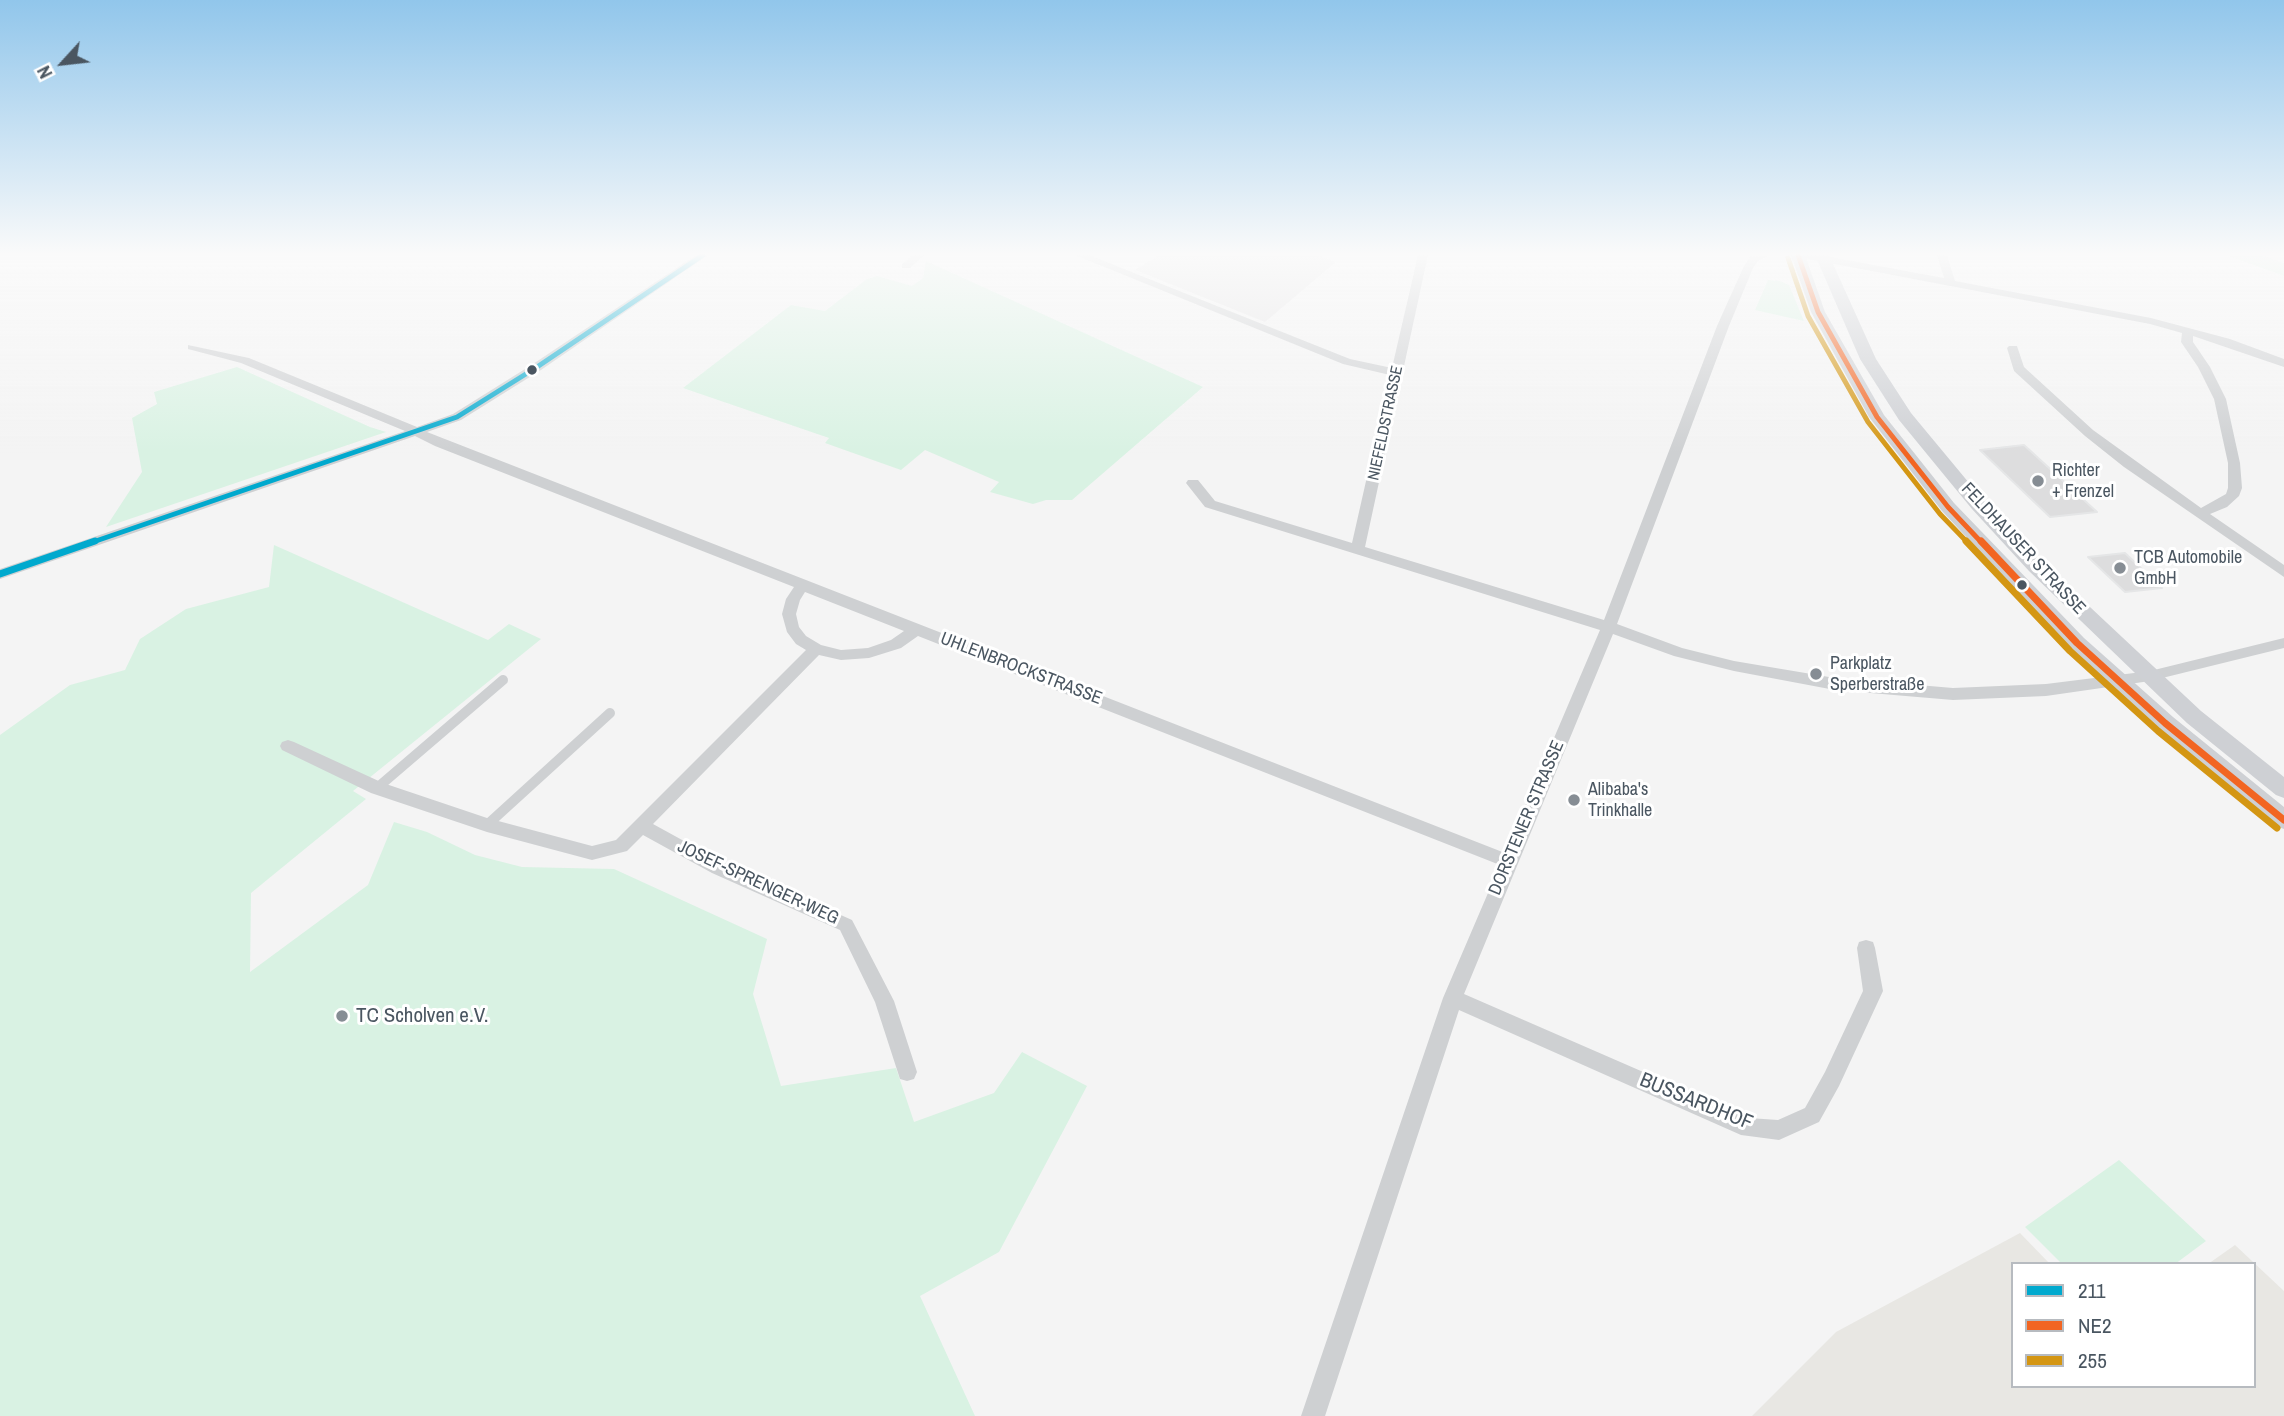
<!DOCTYPE html>
<meta charset="utf-8">
<style>
body{margin:0}
#map{position:relative;width:2284px;height:1416px;overflow:hidden;background:#f4f4f4;font-family:"Archivo Narrow",sans-serif}
canvas{display:block}
.legend{position:absolute;left:2011px;top:1262px;width:245px;height:126px;box-sizing:border-box;background:#fff;border:2px solid #b7bbc0;margin:0;padding:9px 12px;list-style:none;font-size:21px;color:#4a5661}
.legend li{display:flex;align-items:center;gap:14px;height:35px}
.legend b{width:35px;border:2px solid #b7bbc0}
.north{position:absolute;left:28px;top:28px;width:70px;height:70px;-webkit-text-stroke:5px #fff;paint-order:stroke;rotate:243deg;font-size:19px;font-weight:700;line-height:28px;text-align:center;color:#4a5661}
.north::after{content:'';display:block;margin:auto;width:24px;height:32px;background:#4a5661;clip-path:polygon(50% 0,100% 100%,50% 72%,0 100%)}
</style>
<div id="map">
<canvas width="2284" height="1416"></canvas>
<ul class="legend">
<li><b style="height:9px;background:#00a9ce"></b>211</li>
<li><b style="height:9px;background:#f26522"></b>NE2</li>
<li><b style="height:9px;background:#d49613"></b>255</li>
</ul>
<div class="north">N</div>
</div>
<script>
const context = document.querySelector('canvas').getContext('2d');
context.lineJoin = 'round';
function paint(path, color) {
  context.fillStyle = color;
  context.fill(path, 'evenodd');
}
function poly(rows) {
  const path = new Path2D();
  for (const r of rows) {
    path.moveTo(r[0], r[1]);
    for (let i = 2; i < r.length; i += 2) path.lineTo(r[i], r[i + 1]);
  }
  return path;
}
function trace(path, color, width, dash) {
  context.strokeStyle = color;
  context.lineWidth = width;
  context.lineCap = dash ? 'butt' : 'round';
  context.setLineDash(dash || []);
  context.stroke(path);
}
function label(font, color, halo, rows, align = 'center') {
  context.font = font + ' "Archivo Narrow",sans-serif';
  context.lineWidth = 6;
  context.setLineDash([]);
  context.textBaseline = 'middle';
  context.strokeStyle = halo;
  context.fillStyle = color;
  for (const [text, x, y, turn = 0] of rows) {
    context.save();
    context.translate(x, y);
    context.rotate((+turn || 0) * Math.PI / 180);
    context.textAlign = isNaN(turn) ? turn : align;
    if (halo) context.strokeText(text, 0, 0);
    context.fillText(text, 0, 0);
    context.restore();
  }
}
paint(poly([
 [2020,1233,2050,1264,2013,1264,2013,1386,2254,1386,2254,1264,2208,1264,2235,1245,2284,1291,2284,1416,1752,1416,1836,1332]
]), '#e8e7e3');
paint(poly([
 [1159,255,1316,255,1336,262,1265,322,1135,270]
]), '#e6e5e6');
paint(poly([
 [2226,255,2260,255,2284,263,2284,276],
 [926,261,1082,332,1203,387,1072,500,1046,500,1033,504,990,492,999,482,925,450,901,470,825,443,829,438,683,388,791,305,825,311,867,279,877,276,912,286,923,278],
 [1768,280,1780,281,1789,285,1804,321,1755,310],
 [237,367,370,427,386,432,106,527,142,472,132,418,157,404,154,392],
 [274,545,488,640,509,624,541,639,353,791,366,799,251,893,250,972,368,885,394,822,427,832,475,855,522,867,614,869,767,939,753,994,781,1086,896,1068,914,1122,994,1093,1022,1052,1087,1086,999,1252,920,1296,975,1416,0,1416,0,735,70,685,125,670,140,639,186,609,269,587],
 [2119,1160,2206,1241,2175,1264,2062,1264,2025,1227]
]), '#d9f2e3');
const building = poly([
 [2024,445,2097,512,2050,517,1980,450,2024,445],
 [2125,553,2162,588,2125,592,2088,557,2125,553]
]);
paint(building, '#ddddde');
trace(building, '#e5e6e7', 2);
trace(poly([
 [377,788,503,680],
 [487,825,610,713]
]), '#ced0d2', 10);
paint(poly([
 [696,255,708,255,541,370,461,420,427,432,1505,853,1600,630,1205,507,1186,483,1188,480,1198,480,1215,501,1352,543,1390,375,1343,364,1075,255,1089,255,1350,359,1392,368,1418,255,1428,255,1365,547,1604,620,1717,326,1743,268,1750,257,1770,255,1758,261,1753,268,1729,326,1617,624,1682,648,1734,661,1835,678,1953,688,2046,684,2150,671,2284,638,2284,648,2150,681,2046,696,1953,700,1835,690,1734,671,1674,656,1613,634,1464,994,1749,1118,1778,1120,1805,1108,1825,1072,1863,991,1857,948,1859,942,1866,940,1873,942,1875,948,1883,991,1839,1086,1819,1122,1779,1140,1741,1135,1459,1010,1325,1416,1301,1416,1443,998,1500,865,918,636,901,648,869,658,841,660,819,655,653,824,724,863,852,920,894,1001,917,1072,914,1079,907,1081,900,1079,875,1002,840,930,712,873,643,835,627,851,592,860,487,832,371,793,282,750,280,746,282,742,288,740,294,742,383,783,487,818,592,846,616,840,806,650,796,644,787,632,782,614,786,599,794,587,435,446,415,436,0,579,0,569,405,431,241,363,188,349,188,345,249,358,417,427,453,414,533,364,696,255],
 [805,592,904,631,891,640,868,648,841,650,821,645,806,636,799,627,796,614,800,600,805,592],
 [913,255,924,255,910,268,902,268,902,264,913,255],
 [1798,255,1819,255,1944,278,1937,255,1947,255,1955,281,2151,318,2230,339,2284,359,2284,367,2193,336,2193,342,2210,367,2226,399,2240,463,2242,488,2239,496,2227,507,2210,514,2284,565,2284,577,2124,467,2085,436,2014,371,2007,348,2009,346,2017,346,2024,367,2093,430,2201,508,2226,494,2228,488,2228,463,2214,399,2198,367,2181,342,2182,333,2150,324,1803,258,1798,255]
]), '#ced0d2');
paint(poly([
 [1791,255,1805,255,1825,312,1884,415,1954,503,2084,638,2173,717,2284,807,2284,829,2276,826,2157,729,2070,648,1942,511,1869,417,1811,312,1791,255],
 [1815,255,1829,255,1876,359,1911,413,1984,501,2043,563,2201,711,2284,777,2284,798,2276,795,2187,723,2029,571,1972,509,1899,420,1860,359,1815,255]
]), '#ced0d4');
trace(poly([
 [90,543,457,417,537,367,703,255]
]), '#00a9ce', 5);
trace(poly([
 [0,574,95,541]
]), '#00a9ce', 7);
trace(poly([
 [1798,255,1818,312,1877,417,1948,507,1982,543]
]), '#f26522', 5);
trace(poly([
 [1981,541,2077,643,2165,723,2284,820]
]), '#f26522', 7);
trace(poly([
 [1788,258,1808,316,1868,422,1940,514,1968,543]
]), '#d49613', 5);
trace(poly([
 [1966,541,2070,651,2158,731,2277,828]
]), '#d49613', 7);
const sky = context.createLinearGradient(0, 0, 0, 453);
sky.addColorStop(0, '#91c6eb');
sky.addColorStop(0.56, '#fafafa');
sky.addColorStop(1, '#fafafa00');
context.fillStyle = sky;
context.fillRect(0, 0, 2284, 453);
for (const [x, y, r, color] of [
 [532,370,6,"#4a5661"],
 [2038,481,7,"#868d94"],
 [2120,568,7,"#868d94"],
 [2022,585,6,"#4a5661"],
 [1816,674,7,"#868d94"],
 [1574,800,7,"#868d94"],
 [342,1016,7,"#868d94"]
]) {
  const dot = new Path2D();
  dot.arc(x, y, r, 0, 2 * Math.PI);
  context.fillStyle = color;
  context.fill(dot);
  trace(dot, '#fff', 2.5);
}
label('16px', '#4a5661', '#fff', [
 ["NIEFELDSTRASSE",1386,423,-78]
]);
label('18px', '#4a5661', '#fff', [
 ["Richter",2052,471],
 ["+ Frenzel",2052,492],
 ["TCB Automobile",2134,558],
 ["GmbH",2134,579],
 ["Parkplatz",1830,664],
 ["Sperberstraße",1830,685],
 ["Alibaba's",1588,790],
 ["Trinkhalle",1588,811]
], 'left');
label('18px', '#4a5661', '#fff', [
 ["FELDHAUSER STRASSE",2023,549,47],
 ["UHLENBROCKSTRASSE",1021,669,21],
 ["DORSTENER STRASSE",1527,818,-67],
 ["JOSEF-SPRENGER-WEG",758,883,25]
]);
label('21px', '#4a5661', '#fff', [
 ["TC Scholven e.V.",356,1016]
], 'left');
label('21px', '#4a5661', '#fff', [
 ["BUSSARDHOF",1696,1102,22]
]);
</script>
